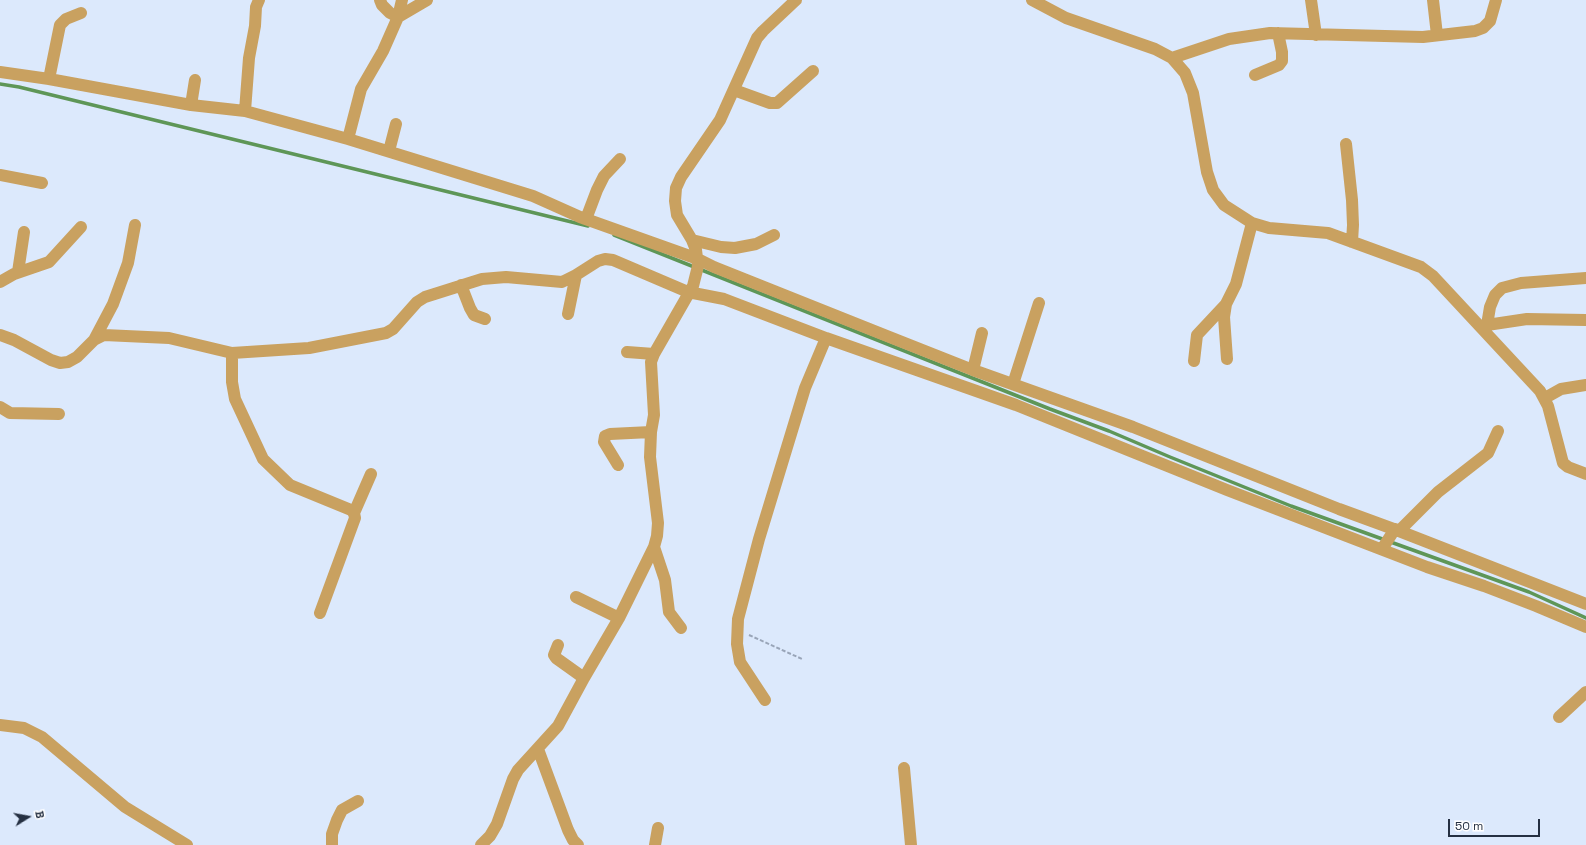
<!DOCTYPE html>
<style>
body{margin:0}
#map{position:relative;width:1586px;height:845px;overflow:hidden;background:#dce9fc;font-family:"Space Grotesk",sans-serif}
canvas{display:block}
.north{position:absolute;left:8px;top:797px;width:40px;height:40px;-webkit-text-stroke:3px #fff;paint-order:stroke;rotate:79deg;font-size:11px;font-weight:700;line-height:16px;text-align:center;color:#253042}
.north::after{content:'';display:block;margin:auto;width:14px;height:18px;background:#253042;clip-path:polygon(50% 0,100% 100%,50% 72%,0 100%)}
.scale{position:absolute;left:1448px;top:819px;width:92px;height:18px;box-sizing:border-box;border:2px solid #253042;border-top:0;padding-left:5px;font-size:12px;line-height:14px;white-space:nowrap;color:#253042;-webkit-text-stroke:3px #fff;paint-order:stroke}
</style>
<div id="map">
<canvas width="1586" height="845"></canvas>
<div class="north">B</div>
<div class="scale">50 m</div>
</div>
<script>
const context = document.querySelector('canvas').getContext('2d');
context.lineJoin = 'round';
function poly(rows) {
  const path = new Path2D();
  for (const r of rows) {
    path.moveTo(r[0], r[1]);
    for (let i = 2; i < r.length; i += 2) path.lineTo(r[i], r[i + 1]);
  }
  return path;
}
function trace(path, color, width, dash) {
  context.strokeStyle = color;
  context.lineWidth = width;
  context.lineCap = dash ? 'butt' : 'round';
  context.setLineDash(dash || []);
  context.stroke(path);
}
trace(poly([
 [0,84,19,87,588,226],
 [614,235,1050,409,1109,431,1170,457,1291,506,1529,592,1586,618]
]), '#5e9657', 3.5);
trace(poly([
 [749,635,802,659]
]), '#99a5b8', 2, [4, 2]);
trace(poly([
 [380,0,382,5,390,13,398,17,427,0],
 [1032,0,1066,18,1155,49,1172,58,1185,73,1193,93,1207,172,1213,190,1224,205,1252,223,1269,228,1328,233,1421,267,1433,276,1540,391,1548,406,1563,463,1568,467,1586,474],
 [1311,0,1316,35],
 [1433,0,1437,35],
 [1172,58,1229,39,1270,33,1423,37,1475,31,1483,28,1490,21,1496,0],
 [0,72,49,79,191,105,245,111,348,139,533,196,580,217,698,259,714,267,887,336,973,370,1133,427,1339,509,1399,531,1586,604],
 [1255,75,1279,65,1282,61,1282,52,1278,33],
 [49,79,60,25,66,19,81,13],
 [734,90,770,103,777,103,813,71],
 [191,105,195,80],
 [245,111,249,58,255,26,256,7,259,0],
 [348,139,361,89,383,51,398,17,402,0],
 [1346,144,1352,200,1353,225,1352,242],
 [389,151,396,124],
 [0,175,42,183],
 [586,219,597,190,604,176,620,159],
 [692,240,721,247,735,248,756,244,774,235],
 [18,272,24,232],
 [0,282,14,274,49,262,81,227],
 [461,285,470,308,474,315,485,319],
 [568,314,576,275],
 [1487,325,1490,307,1495,295,1502,288,1521,283,1586,278],
 [1481,327,1487,325,1527,319,1586,320],
 [0,335,14,340,51,360,60,363,68,362,77,357,94,340,104,335,169,338,232,353,309,348,386,333,393,329,417,302,425,297,482,279,506,277,562,282,576,275,598,261,605,259,613,260,688,292,724,299,826,338,1016,405,1227,490,1427,567,1484,586,1536,606,1586,627],
 [94,340,113,304,128,263,135,225],
 [627,352,654,354],
 [232,353,232,382,235,399,263,459,290,485,351,510,354,513,355,518,320,613],
 [1227,359,1224,317,1226,304,1236,284,1252,223],
 [1194,361,1197,335,1226,304],
 [973,370,982,333],
 [1013,384,1039,303],
 [1545,398,1561,389,1586,385],
 [0,407,10,413,59,414],
 [618,465,604,442,605,436,610,434,651,432],
 [354,513,371,474],
 [1399,531,1438,492,1488,453,1498,431],
 [654,547,665,580,669,612,681,628],
 [1382,549,1395,529],
 [576,597,619,618],
 [558,645,554,655,556,658,584,678],
 [765,700,740,662,737,644,738,619,759,539,805,388,826,338],
 [1559,717,1586,692],
 [0,725,24,728,42,737,125,807,187,845],
 [538,749,568,830,573,840,578,845],
 [904,768,911,845],
 [332,845,332,834,337,820,342,810,358,801],
 [481,845,490,836,497,824,513,779,518,770,558,726,584,678,619,618,654,547,657,536,658,523,650,457,651,432,654,415,651,362,654,354,693,286,698,266,696,250,692,240,677,215,675,201,676,188,681,177,720,120,757,38,763,31,796,0],
 [655,845,658,828]
]), '#c9a160', 12);
</script>
